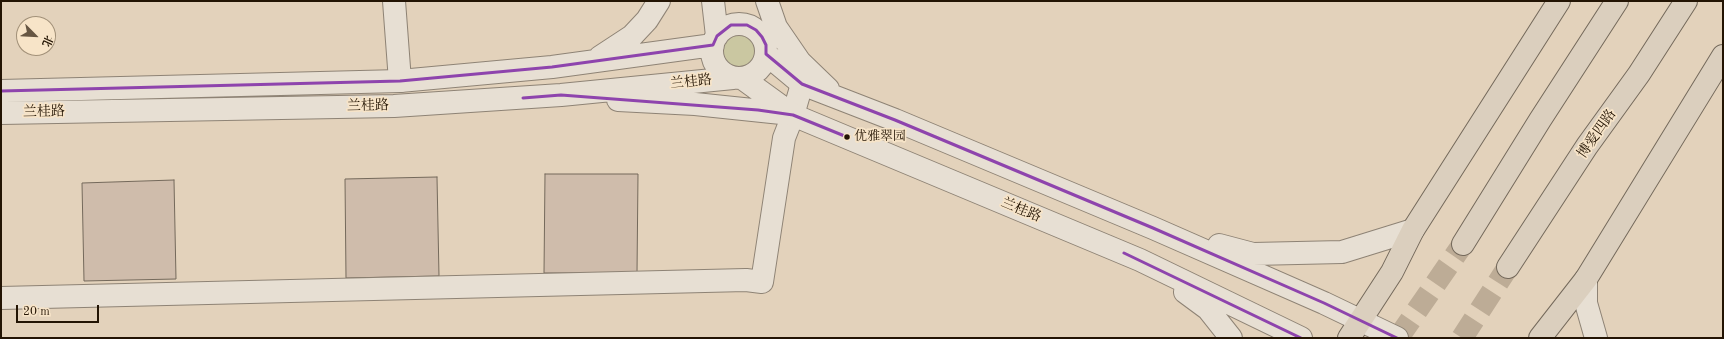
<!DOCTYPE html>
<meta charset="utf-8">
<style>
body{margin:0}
#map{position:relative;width:1724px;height:339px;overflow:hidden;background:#e3d2bb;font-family:"Old Standard TT","Noto Serif SC",serif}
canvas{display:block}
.frame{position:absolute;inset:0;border:2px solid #231403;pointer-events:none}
.north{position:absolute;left:16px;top:16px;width:40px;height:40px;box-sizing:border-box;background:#f7e4c8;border:1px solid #a29179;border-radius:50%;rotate:114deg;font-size:11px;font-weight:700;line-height:16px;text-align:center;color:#231403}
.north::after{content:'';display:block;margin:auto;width:14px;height:18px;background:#665643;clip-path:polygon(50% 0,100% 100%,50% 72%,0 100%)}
.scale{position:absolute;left:16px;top:305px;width:83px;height:18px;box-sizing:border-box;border:2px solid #231403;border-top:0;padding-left:5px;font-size:12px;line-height:14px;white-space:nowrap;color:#231403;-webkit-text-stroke:3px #f7e4c8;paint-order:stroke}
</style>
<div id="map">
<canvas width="1724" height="339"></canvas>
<div class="frame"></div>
<div class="north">北</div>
<div class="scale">20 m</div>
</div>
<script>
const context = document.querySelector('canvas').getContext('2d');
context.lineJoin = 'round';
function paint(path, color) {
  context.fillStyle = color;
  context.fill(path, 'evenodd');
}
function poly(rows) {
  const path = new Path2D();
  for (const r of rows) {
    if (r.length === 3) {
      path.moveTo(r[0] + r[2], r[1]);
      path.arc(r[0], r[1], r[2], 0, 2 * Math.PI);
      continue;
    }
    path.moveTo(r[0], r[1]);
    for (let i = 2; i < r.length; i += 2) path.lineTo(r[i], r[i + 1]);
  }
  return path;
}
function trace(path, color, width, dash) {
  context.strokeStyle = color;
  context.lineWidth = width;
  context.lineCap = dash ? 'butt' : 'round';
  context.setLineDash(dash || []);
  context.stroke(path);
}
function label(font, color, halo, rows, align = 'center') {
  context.font = font + ' "Old Standard TT","Noto Serif SC",serif';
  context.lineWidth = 3.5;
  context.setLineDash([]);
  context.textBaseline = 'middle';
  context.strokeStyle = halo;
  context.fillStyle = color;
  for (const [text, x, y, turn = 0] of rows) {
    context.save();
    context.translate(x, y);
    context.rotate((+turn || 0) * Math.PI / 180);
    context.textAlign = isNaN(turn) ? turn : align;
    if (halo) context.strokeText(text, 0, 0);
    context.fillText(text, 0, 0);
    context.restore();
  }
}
paint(poly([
 [739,51,20]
]), '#cac7a1');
const building = poly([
 [545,174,638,174,637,273,544,273,545,174],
 [437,177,439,276,346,278,345,179,437,177],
 [174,180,176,279,84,281,82,183,174,180]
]);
paint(building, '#cfbcab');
trace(building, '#74695b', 1);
trace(poly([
 [1398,338,1463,244],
 [1462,338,1508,267]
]), '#bdac96', 22, [22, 11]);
const minor = poly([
 [394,1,400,81],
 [1,298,746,280,762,282,784,138,793,115,802,84]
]);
const tertiary = poly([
 [713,1,717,36],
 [767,1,776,27,800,62,828,89],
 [739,51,27],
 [766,54,802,84,895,120,1153,228,1324,303,1397,338],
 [600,57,632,36,647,20,659,1],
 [742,78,793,115,1140,260,1301,338],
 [1,91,400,81,552,67,713,45],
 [618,100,695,104,791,114],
 [1,113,394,106,561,95,733,78],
 [1219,245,1253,254,1342,252,1413,230],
 [1586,279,1586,303,1596,338],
 [1185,292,1208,309,1231,338]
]);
const trunk = poly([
 [1463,244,1540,120,1617,1],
 [1508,267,1587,146,1639,74,1686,1],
 [1349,338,1392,272,1413,230,1559,1],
 [1540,338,1586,279,1723,56]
]);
trace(minor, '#8e8375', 24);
trace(tertiary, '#8e8375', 24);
trace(trunk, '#74695b', 24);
trace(minor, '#e7dfd3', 22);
trace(tertiary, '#e7dfd3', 22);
trace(trunk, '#dbcfbe', 22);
trace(poly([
 [1,91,400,81,552,67,713,45,717,36,731,25,747,25,756,30,762,37,766,45,766,54,802,84,895,120,1153,228,1324,303,1397,338],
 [523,98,561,95,758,110,793,115,847,137],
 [1124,253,1301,338]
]), '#8e44ad', 3);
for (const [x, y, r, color] of [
 [847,137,3.5,"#231403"]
]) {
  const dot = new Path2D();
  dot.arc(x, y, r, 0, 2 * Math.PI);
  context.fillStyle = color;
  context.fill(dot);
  trace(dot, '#f7e4c8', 1.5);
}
label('13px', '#231403', '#f7e4c8', [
 ["优雅翠园",854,137]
], 'left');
label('14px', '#231403', '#f7e4c8', [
 ["兰桂路",691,82,-6],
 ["兰桂路",368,106,-1],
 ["兰桂路",44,112,-1],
 ["博爱四路",1597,134,-55],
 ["兰桂路",1021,210,23]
]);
</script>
